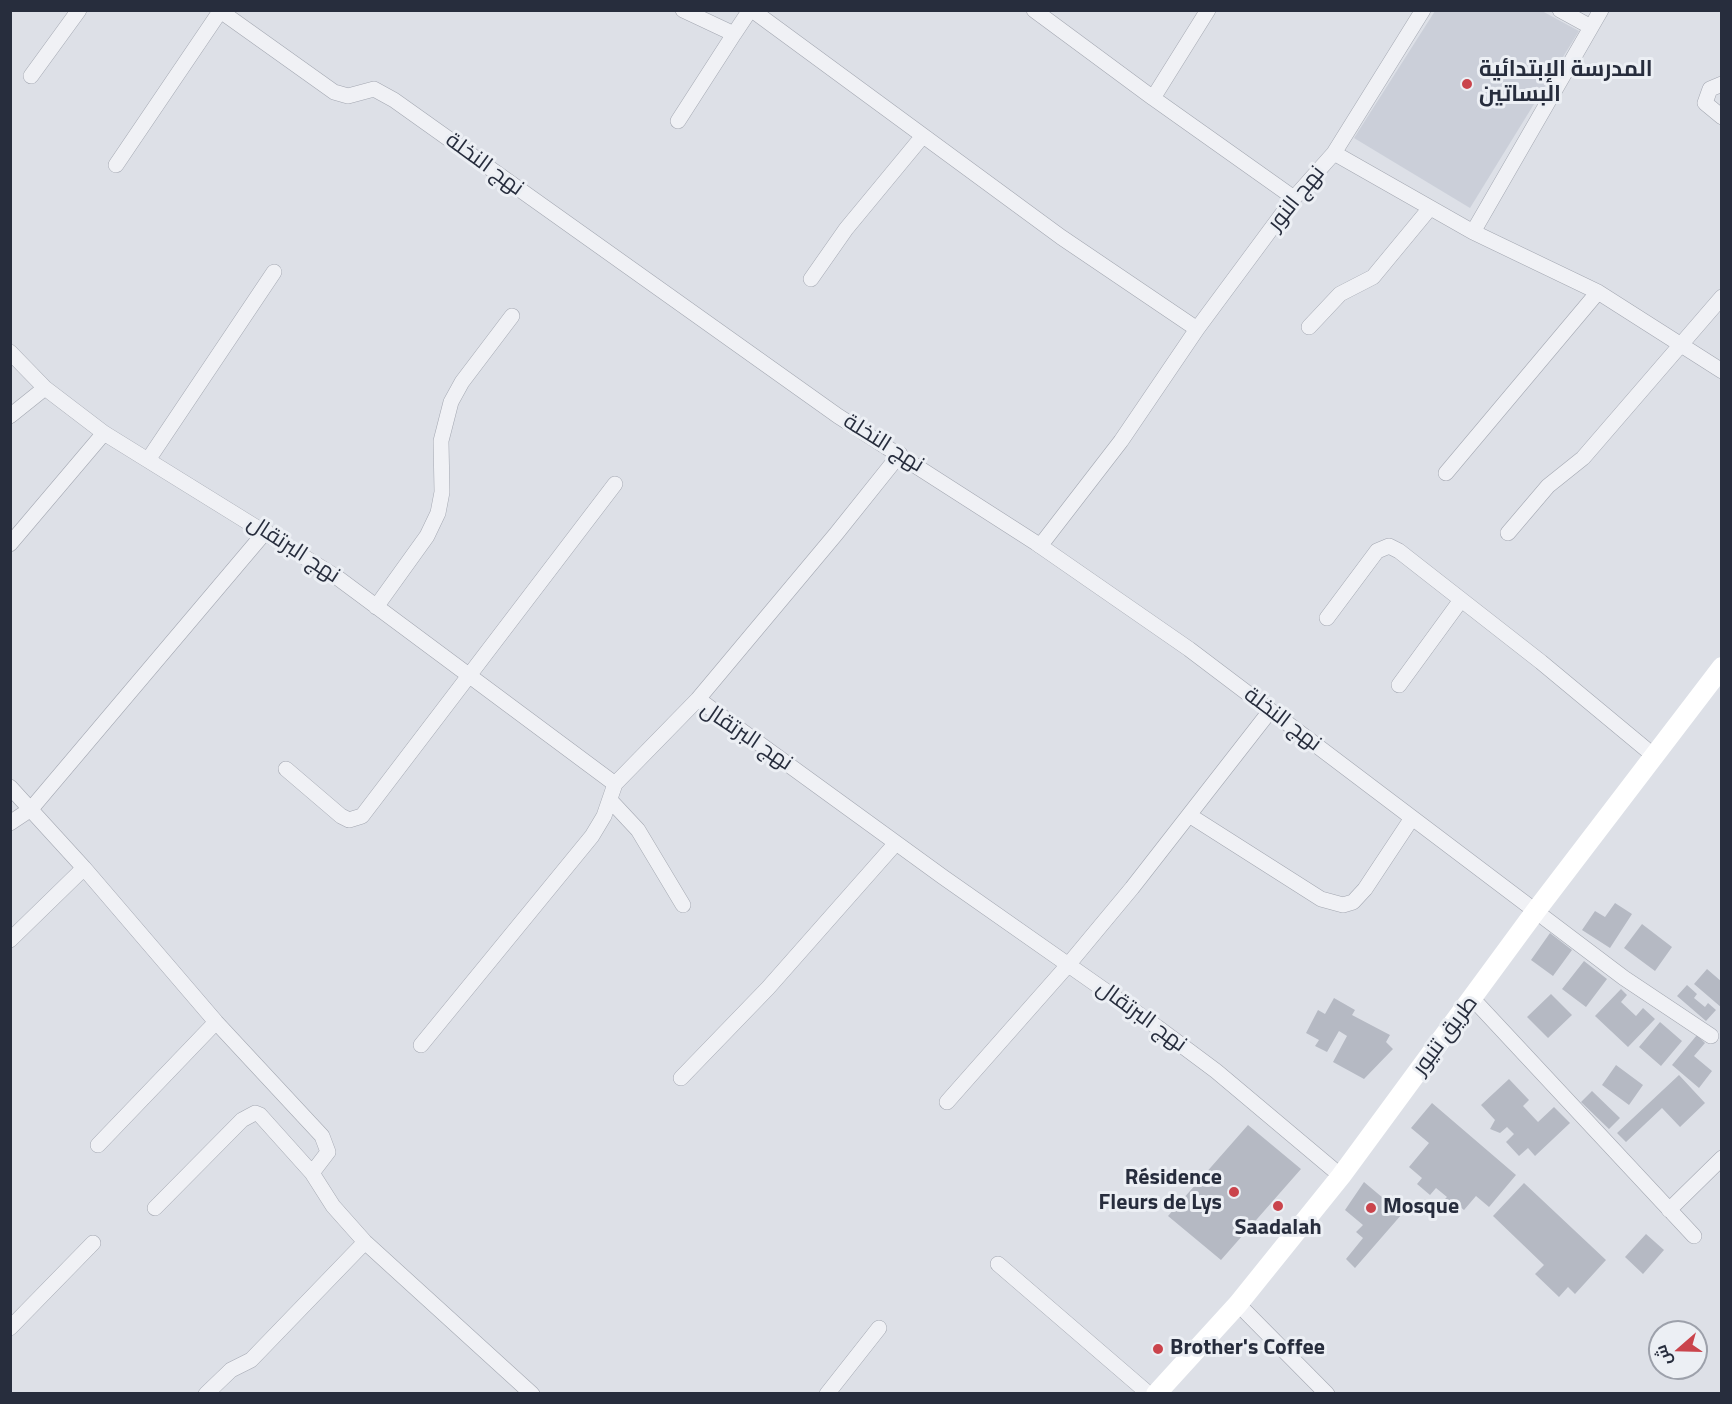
<!DOCTYPE html>
<meta charset="utf-8">
<style>
body{margin:0}
#map{position:relative;width:1732px;height:1404px;overflow:hidden;background:#dde0e7;font-family:"Titillium Web",Cairo,sans-serif}
canvas{display:block}
.frame{position:absolute;inset:0;border:12px solid #272d3d;pointer-events:none}
.north{position:absolute;left:1648px;top:1320px;width:60px;height:60px;box-sizing:border-box;background:#eceff4;border:2px solid #9da1ab;border-radius:50%;rotate:250deg;font-size:16px;font-weight:700;line-height:24px;text-align:center;color:#272d3d}
.north::after{content:'';display:block;margin:auto;width:21px;height:27px;background:#ca444c;clip-path:polygon(50% 0,100% 100%,50% 72%,0 100%)}
</style>
<div id="map">
<canvas width="1732" height="1404"></canvas>
<div class="frame"></div>
<div class="north">ش</div>
</div>
<script>
const context = document.querySelector('canvas').getContext('2d');
context.lineJoin = 'round';
function paint(path, color) {
  context.fillStyle = color;
  context.fill(path, 'evenodd');
}
function poly(rows) {
  const path = new Path2D();
  for (const r of rows) {
    path.moveTo(r[0], r[1]);
    for (let i = 2; i < r.length; i += 2) path.lineTo(r[i], r[i + 1]);
  }
  return path;
}
function trace(path, color, width, dash) {
  context.strokeStyle = color;
  context.lineWidth = width;
  context.lineCap = dash ? 'butt' : 'round';
  context.setLineDash(dash || []);
  context.stroke(path);
}
function label(font, color, halo, rows, align = 'center') {
  context.font = font + ' "Titillium Web",Cairo,sans-serif';
  context.lineWidth = 6;
  context.setLineDash([]);
  context.textBaseline = 'middle';
  context.strokeStyle = halo;
  context.fillStyle = color;
  for (const [text, x, y, turn = 0] of rows) {
    context.save();
    context.translate(x, y);
    context.rotate((+turn || 0) * Math.PI / 180);
    context.textAlign = isNaN(turn) ? turn : align;
    if (halo) context.strokeText(text, 0, 0);
    context.fillText(text, 0, 0);
    context.restore();
  }
}
paint(poly([
 [1435,11,1542,11,1579,31,1470,208,1354,138]
]), '#cbcfd9');
paint(poly([
 [1615,903,1632,914,1610,948,1582,930,1595,911,1605,917],
 [1642,924,1672,947,1655,971,1624,948],
 [1550,933,1572,950,1553,976,1531,960],
 [1584,961,1607,979,1586,1007,1562,989],
 [1707,969,1722,982,1722,1008,1694,984],
 [1687,985,1697,994,1694,998,1705,1007,1708,1003,1716,1010,1706,1021,1677,996],
 [1621,989,1627,995,1621,1002,1636,1016,1643,1008,1655,1019,1628,1047,1595,1016],
 [1551,994,1572,1015,1548,1038,1527,1017],
 [1334,998,1355,1010,1352,1015,1390,1035,1386,1042,1393,1049,1364,1079,1333,1062,1347,1036,1339,1031,1327,1052,1315,1046,1319,1040,1306,1033,1318,1010,1325,1014],
 [1660,1022,1682,1041,1661,1066,1639,1047],
 [1697,1035,1705,1043,1694,1056,1712,1071,1699,1088,1672,1065],
 [1616,1065,1643,1085,1629,1105,1602,1085],
 [1679,1075,1705,1103,1680,1127,1662,1108,1626,1142,1617,1133],
 [1509,1079,1529,1100,1523,1106,1538,1122,1554,1107,1570,1123,1535,1156,1528,1148,1519,1156,1506,1142,1514,1134,1507,1127,1500,1133,1490,1129,1495,1120,1481,1105],
 [1592,1091,1620,1118,1609,1129,1581,1102],
 [1432,1103,1516,1175,1489,1207,1476,1196,1464,1210,1458,1205,1452,1212,1441,1203,1447,1197,1436,1188,1430,1195,1417,1184,1422,1178,1409,1167,1429,1143,1411,1128],
 [1248,1125,1301,1169,1221,1260,1168,1216],
 [1364,1182,1402,1214,1355,1268,1346,1259,1363,1238,1356,1232,1363,1225,1345,1210],
 [1524,1183,1606,1260,1575,1294,1568,1287,1559,1297,1535,1274,1544,1265,1493,1216],
 [1646,1234,1664,1250,1643,1274,1625,1257]
]), '#b5b9c3');
const street = poly([
 [219,10,334,92,348,96,374,89,394,100,838,416,1036,543,1189,649,1624,978,1711,1036],
 [752,10,1061,237,1197,329],
 [1034,10,1153,98],
 [1208,10,1153,98,1294,198],
 [1560,10,1591,27],
 [734,34,750,10],
 [31,76,79,10],
 [1722,84,1710,89,1705,103,1722,117],
 [678,121,734,34,683,10],
 [1334,153,1423,10],
 [116,165,221,10],
 [1473,232,1601,10],
 [811,279,846,229,922,137],
 [1309,327,1340,294,1373,277,1430,208],
 [10,352,45,388,104,433,338,578,615,784,698,699,943,877,1157,1027,1216,1071,1341,1176],
 [10,416,45,388],
 [148,460,274,272],
 [1446,473,1598,292],
 [1508,533,1548,486,1583,458,1722,297],
 [10,544,104,433],
 [1040,546,1121,441,1197,329,1294,198,1334,153,1473,232,1598,292,1722,371],
 [376,607,427,536,438,513,442,492,441,441,451,402,462,382,512,316],
 [1327,618,1377,551,1389,546,1399,551,1541,662,1653,755],
 [1399,685,1461,600],
 [698,699,836,534,900,454],
 [286,769,341,816,349,820,362,816,615,484],
 [10,787,84,868,216,1022,322,1136,328,1152,312,1173],
 [610,800,638,830,683,905],
 [1189,815,1321,899,1343,905,1353,902,1365,889,1412,818],
 [10,823,31,809,266,531],
 [10,940,84,868],
 [1473,999,1694,1236],
 [421,1045,592,836,604,816,615,784],
 [681,1078,768,988,896,843],
 [947,1102,1068,965,1132,888,1270,711],
 [98,1145,216,1022],
 [155,1208,242,1120,255,1113,260,1115,312,1173,333,1206,365,1242,532,1394],
 [1669,1210,1722,1158],
 [998,1264,1149,1394],
 [1238,1304,1327,1394],
 [10,1328,93,1243],
 [206,1394,231,1370,251,1360,365,1242],
 [827,1394,879,1328]
]);
trace(street, '#a3a7b1', 16);
trace(street, '#f0f1f5', 15);
trace(poly([
 [1156,1394,1238,1304,1341,1176,1535,912,1722,667]
]), '#fff', 20);
for (const [x, y, r, color] of [
 [1467,84,6,"#ca444c"],
 [1234,1192,6,"#ca444c"],
 [1278,1206,6,"#ca444c"],
 [1371,1208,6,"#ca444c"],
 [1158,1349,6,"#ca444c"]
]) {
  const dot = new Path2D();
  dot.arc(x, y, r, 0, 2 * Math.PI);
  context.fillStyle = color;
  context.fill(dot);
  trace(dot, '#eceff4', 2);
}
label('bold 22px', '#272d3d', '#eceff4', [
 ["المدرسة الإبتدائية",1479,71],
 ["البساتين",1479,96],
 ["Résidence",1222,1179,"right"],
 ["Fleurs de Lys",1222,1204,"right"],
 ["Mosque",1383,1208],
 ["Saadalah",1278,1229,"center"],
 ["Brother's Coffee",1170,1349]
], 'left');
label('22px', '#272d3d', '#eceff4', [
 ["نهج النخلة",484,165,36],
 ["نهج النور",1297,199,-51],
 ["نهج النخلة",883,444,32],
 ["نهج البرتقال",293,550,33],
 ["نهج النخلة",1282,720,37],
 ["نهج البرتقال",746,737,34],
 ["نهج البرتقال",1141,1017,36],
 ["طريق تنيور",1446,1036,-53]
]);
</script>
